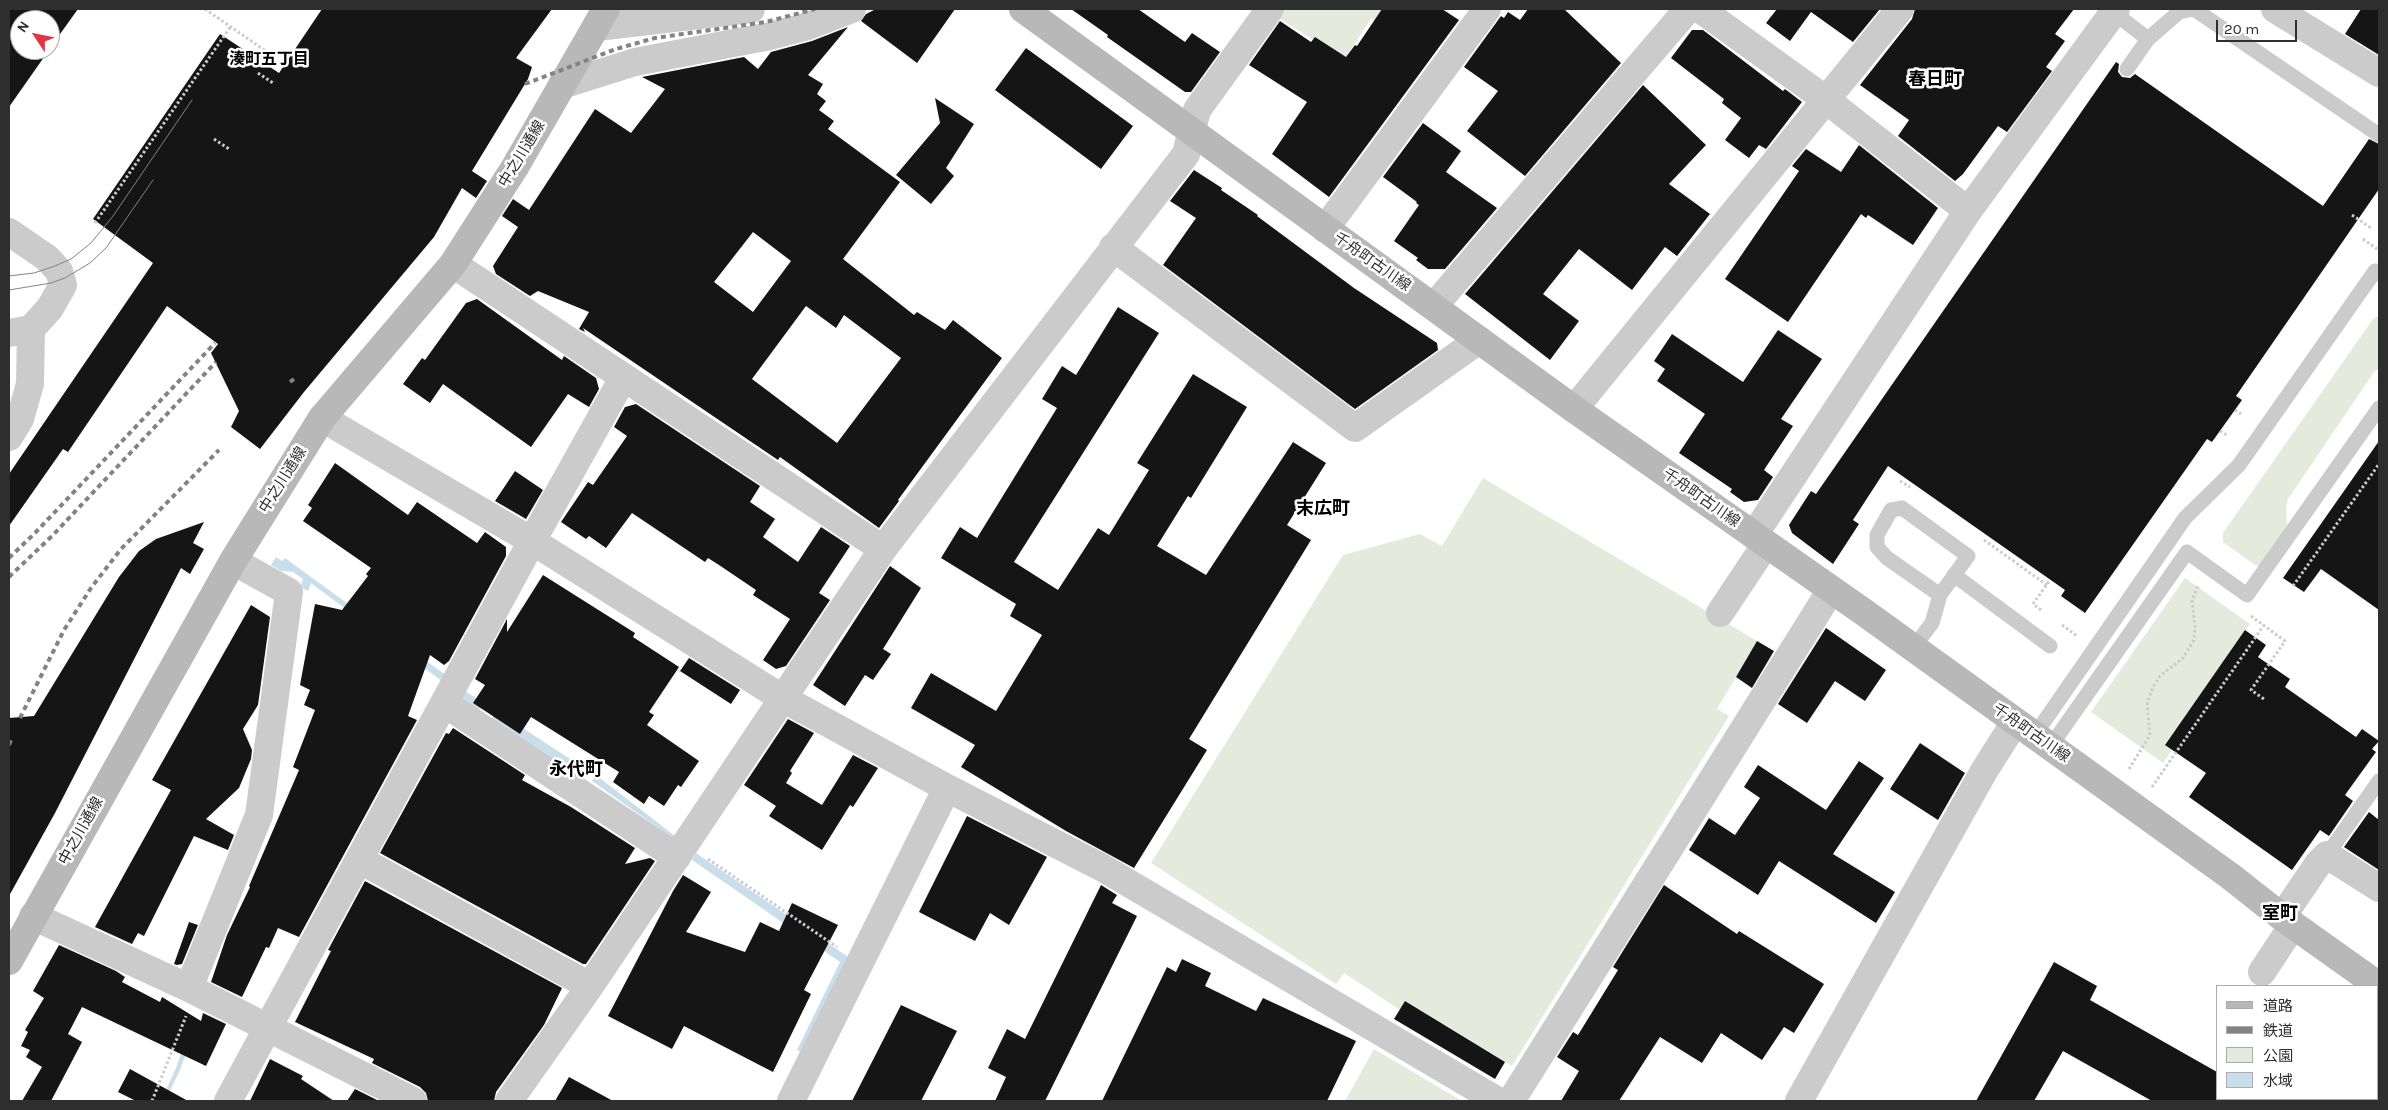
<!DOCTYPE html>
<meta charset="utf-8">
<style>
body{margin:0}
#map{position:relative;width:2388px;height:1110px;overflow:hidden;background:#fff;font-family:Karla,"Noto Sans JP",sans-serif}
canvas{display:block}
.frame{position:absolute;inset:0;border:10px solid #2e2e2e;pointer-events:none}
.legend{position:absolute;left:2216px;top:985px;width:162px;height:115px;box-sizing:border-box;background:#fff;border:1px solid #ababab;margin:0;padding:6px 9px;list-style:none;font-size:15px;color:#2e2e2e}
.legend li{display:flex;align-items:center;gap:10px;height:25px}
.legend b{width:25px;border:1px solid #ababab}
.north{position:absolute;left:10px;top:10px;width:50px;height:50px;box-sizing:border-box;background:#fff;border:1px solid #ababab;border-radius:50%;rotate:304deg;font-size:14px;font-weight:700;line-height:20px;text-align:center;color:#2e2e2e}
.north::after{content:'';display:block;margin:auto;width:18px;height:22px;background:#e33240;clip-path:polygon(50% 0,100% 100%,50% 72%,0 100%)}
.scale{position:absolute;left:2216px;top:20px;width:81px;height:22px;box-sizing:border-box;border:2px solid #2e2e2e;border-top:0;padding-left:6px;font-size:15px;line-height:18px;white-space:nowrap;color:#2e2e2e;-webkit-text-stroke:4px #fff;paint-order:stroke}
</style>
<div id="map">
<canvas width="2388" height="1110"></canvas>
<div class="frame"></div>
<ul class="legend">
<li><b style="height:6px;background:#b8b8b8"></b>道路</li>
<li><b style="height:6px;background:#838383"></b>鉄道</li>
<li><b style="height:14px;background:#e4ebdc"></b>公園</li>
<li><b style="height:14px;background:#c8deeb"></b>水域</li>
</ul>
<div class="north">N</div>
<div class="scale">20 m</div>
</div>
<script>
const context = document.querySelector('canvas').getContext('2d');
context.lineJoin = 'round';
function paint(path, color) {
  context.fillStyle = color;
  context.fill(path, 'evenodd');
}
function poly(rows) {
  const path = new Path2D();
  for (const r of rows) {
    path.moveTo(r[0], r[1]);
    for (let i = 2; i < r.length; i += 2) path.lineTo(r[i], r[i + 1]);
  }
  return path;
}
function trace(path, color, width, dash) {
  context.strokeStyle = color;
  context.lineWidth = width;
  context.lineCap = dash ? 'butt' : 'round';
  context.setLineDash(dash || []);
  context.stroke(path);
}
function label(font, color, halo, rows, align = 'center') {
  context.font = font + ' Karla,"Noto Sans JP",sans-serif';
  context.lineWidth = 5;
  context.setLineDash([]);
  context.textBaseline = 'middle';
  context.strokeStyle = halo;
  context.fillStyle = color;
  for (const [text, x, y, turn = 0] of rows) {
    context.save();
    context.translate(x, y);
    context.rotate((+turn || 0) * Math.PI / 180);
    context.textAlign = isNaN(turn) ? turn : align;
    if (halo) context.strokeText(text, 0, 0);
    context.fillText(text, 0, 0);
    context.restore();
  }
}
paint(poly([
 [1280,9,1382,9,1383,10,1376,21,1371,19,1346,57,1313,40,1276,16],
 [2376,317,2379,317,2379,369,2374,372,2288,499,2286,508,2287,529,2260,566,2255,565,2223,542,2223,533,2373,319],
 [1483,478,1757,641,1717,709,1729,716,1512,1066,1406,1001,1400,1010,1344,973,1336,984,1151,863,1343,555,1420,534,1442,546],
 [2185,578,2250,624,2165,744,2172,750,2163,763,2091,712],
 [1374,1049,1462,1101,1345,1101]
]), '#e4ebdc');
paint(poly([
 [276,557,282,561,285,558,447,676,443,682,311,583,308,591,300,587,303,579,293,572,281,571,271,565],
 [497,711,576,763,571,770,492,718],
 [596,775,675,836,674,839,592,781],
 [696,853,851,959,803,1053,797,1050,840,962,692,860],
 [193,1019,186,1053,180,1070,165,1101,161,1101,176,1068]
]), '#c8deeb');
trace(poly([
 [464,695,479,705]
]), '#c8deeb', 8);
paint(poly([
 [9,9,78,9,50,48,50,20,20,20,20,50,49,50,9,107],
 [322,9,552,9,516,58,532,67,528,79,472,171,487,181,476,198,462,188,434,237,304,392,260,449,231,427,239,411,211,353,218,344,167,306,68,452,63,449,9,526,9,474,153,263,93,219,220,34,279,73],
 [876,9,955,9,917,63,861,21,866,14],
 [1071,9,1138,9,1185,42,1192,33,1220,52,1191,92,1185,92,1107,37,1108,35],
 [1382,9,1442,9,1459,20,1329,197,1272,154,1307,102,1249,65,1280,21,1311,42,1315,37,1346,57,1355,45,1357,46],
 [1528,9,1564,9,1621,63,1525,176,1467,131,1498,91,1464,67,1501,16,1504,18,1508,12,1520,20],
 [1777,9,1880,9,1853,42,1811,12,1790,41,1766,23],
 [1915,9,2074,9,2055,34,2065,41,2046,67,2052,71,2007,132,1998,126,1963,174,1955,181,1898,136,1909,120,1860,85,1912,19],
 [2361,9,2379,9,2379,55,2345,34],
 [848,27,808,75,823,84,817,94,826,101,819,110,834,121,828,129,900,182,843,259,914,315,917,312,945,330,953,320,1002,358,898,500,899,501,879,528,780,457,778,460,583,328,585,332,579,329,589,312,538,291,530,296,496,274,493,266,518,227,502,216,513,199,529,210,595,109,631,133,665,89,642,77,744,57,758,69,771,52,812,41],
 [753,232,791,261,753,312,714,282],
 [806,306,836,328,844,315,901,358,837,443,752,379],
 [1692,30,1703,30,1783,91,1785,89,1802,102,1766,149,1759,145,1749,158,1725,140,1741,118,1722,103,1724,99,1671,58],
 [1026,48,1133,126,1101,169,995,90],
 [2116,62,2119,64,2118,72,2122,77,2130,78,2135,74,2323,206,2369,139,2379,144,2379,189,2236,396,2242,400,2212,442,2207,439,2085,613,2061,596,2065,590,1888,466,1853,520,1859,524,1833,564,1792,533,1789,525,1811,491,1816,494],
 [1643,85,1706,145,1669,184,1710,214,1677,256,1665,247,1632,290,1579,249,1543,294,1579,321,1550,360,1465,294],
 [935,98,974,124,946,168,954,176,931,204,896,175,940,123],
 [1423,123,1461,151,1446,172,1497,208,1445,269,1428,269,1416,260,1418,258,1394,241,1419,205,1416,203,1417,202,1383,177],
 [1859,145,1938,208,1913,245,1868,215,1866,218,1861,214,1788,322,1725,279,1799,171,1792,166,1806,149,1841,172],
 [1194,170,1222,188,1221,190,1258,215,1257,216,1354,288,1437,343,1438,350,1355,409,1163,265,1196,218,1170,201],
 [477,299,562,360,564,356,596,378,599,389,589,407,568,394,531,447,443,384,430,403,403,384,422,358,425,360,466,303],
 [1118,307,1159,333,1014,562,1058,590,1098,528,1109,535,1149,470,1137,463,1193,374,1247,407,1191,498,1188,496,1157,546,1206,575,1293,442,1326,463,1287,525,1311,540,1189,739,1207,750,1134,868,1066,831,961,767,975,745,911,708,931,673,996,711,1042,635,1010,616,1016,604,941,558,960,527,977,538,1057,408,1042,399,1062,366,1076,375],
 [1778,330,1822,359,1781,419,1793,426,1764,470,1773,477,1758,500,1744,502,1730,492,1732,489,1679,453,1705,414,1657,381,1665,369,1654,361,1672,334,1743,382],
 [636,404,760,486,750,502,775,519,763,537,798,562,821,527,850,546,819,593,830,600,786,666,776,669,763,660,790,619,753,595,756,590,719,565,708,558,705,562,632,513,606,548,589,536,586,539,561,522,588,482,593,485,627,436,614,427,625,407],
 [2379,441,2379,610,2321,569,2304,592,2283,578],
 [335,463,408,515,417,502,477,543,485,532,506,547,506,556,449,661,444,665,430,655,408,716,417,720,299,937,278,928,269,948,266,947,242,997,211,982,227,935,250,887,249,886,299,770,293,767,315,710,304,705,310,690,300,685,315,604,342,610,368,576,366,574,371,568,303,521,312,508,308,505],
 [515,471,543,490,526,519,495,501],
 [204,522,193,543,204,549,190,574,181,568,55,813,9,896,9,718,34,716,119,577,139,551,156,539],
 [890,566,921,588,883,649,891,654,873,680,865,675,845,706,813,685],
 [543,575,635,633,633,637,679,667,649,712,654,715,647,725,699,761,681,787,678,785,664,806,649,796,644,804,613,782,619,772,531,717,520,734,473,703,485,685,475,679,507,619,507,632],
 [251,605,270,617,258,705,243,729,252,750,251,759,239,788,206,819,234,835,228,850,194,836,144,936,138,933,132,944,95,927,171,790,152,780],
 [1826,628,1886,670,1865,701,1835,681,1807,723,1778,704],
 [2245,630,2266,645,2258,657,2290,679,2285,687,2356,737,2362,729,2379,741,2372,749,2376,752,2345,795,2353,801,2329,836,2320,830,2292,870,2189,797,2206,773,2165,745],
 [1757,641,1774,651,1752,688,1736,677],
 [689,658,740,690,731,704,680,671],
 [788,719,814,733,790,771,792,773,786,783,822,805,853,755,878,768,853,807,850,805,822,850,769,816,776,806,744,785],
 [453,728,525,775,522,780,571,807,635,848,625,864,650,858,655,861,586,964,583,964,380,853,446,733,449,734],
 [1920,743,1965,773,1938,820,1890,789],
 [1859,761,1884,778,1833,854,1895,892,1876,923,1779,861,1758,895,1689,850,1709,818,1735,835,1760,798,1744,787,1758,765,1826,810],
 [2369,812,2379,820,2379,870,2344,847],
 [967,816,1047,857,1009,925,990,913,975,941,919,912],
 [683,875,711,892,686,932,745,952,760,922,779,931,792,903,838,925,804,990,811,994,773,1072,684,1026,672,1049,608,1016,673,891],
 [365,881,562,988,544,1025,496,1092,494,1101,428,1101,426,1093,420,1087,372,1063,374,1059,295,1022,331,951,328,950],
 [1101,885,1117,895,1112,903,1137,916,1045,1101,995,1101,1006,1077,988,1068,1007,1029,1025,1039],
 [1664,885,1737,934,1739,931,1824,984,1794,1033,1784,1027,1762,1060,1721,1033,1702,1063,1660,1037,1619,1101,1561,1101,1579,1071,1557,1057,1573,1032,1578,1035,1618,970,1613,967],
 [189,922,198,925,182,964,177,965,174,964],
 [59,945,116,971,125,977,122,982,160,1002,162,997,201,1021,203,1013,226,1024,206,1066,82,1007,68,1034,82,1042,51,1101,22,1101,42,1067,26,1057,30,1050,21,1046,28,1032,25,1030,44,998,33,991],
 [1182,959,1211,973,1205,986,1256,1011,1263,998,1356,1041,1327,1101,1102,1101,1167,967,1176,972],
 [2054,962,2097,986,2090,1000,2217,1072,2217,1101,2152,1101,2063,1051,2034,1101,1976,1101],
 [1405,1001,1505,1062,1495,1079,1394,1019],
 [901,1005,957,1031,921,1101,852,1101],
 [270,1059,303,1076,301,1079,334,1101,250,1101],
 [130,1069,188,1101,136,1101,118,1092],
 [569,1077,613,1101,555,1101],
 [355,1089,379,1101,347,1101]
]), '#151515');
trace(poly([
 [205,9,270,54],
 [258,73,273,83],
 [214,139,229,149],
 [2352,215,2371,228],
 [95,223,231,26],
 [2363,239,2377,249],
 [2235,410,2241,414],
 [2220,431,2227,435],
 [1900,481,1910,487],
 [1984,540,2047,585],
 [2293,586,2379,464],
 [2041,610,2033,604,2050,580],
 [2251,616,2285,641,2251,690,2264,699],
 [2062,625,2077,636],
 [2129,769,2150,735,2147,704,2153,687,2160,676,2183,658,2194,640,2195,627,2192,600,2198,586],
 [2152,787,2264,625],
 [708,859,837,947],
 [152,1101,186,1016]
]), '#cbcbcb', 3, [2.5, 2.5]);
trace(poly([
 [2113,12,2148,39],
 [2127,69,2148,39,2179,12,2194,9,2379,135],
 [1954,575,2050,646],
 [1913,648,1932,623,1940,595,1968,556,1902,508,1891,510,1877,535,1877,547,1887,558,1940,595],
 [2034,736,2185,518,2239,465,2375,271,2379,274],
 [2050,747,2187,552,2247,595,2379,408],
 [2327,855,2379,781]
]), '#cbcbcb', 15);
trace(poly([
 [1700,9,1825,99,1968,211],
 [2275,9,2379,73],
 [597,27,751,9],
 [562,85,635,62,770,36,808,26,852,9],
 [1325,229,1487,9],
 [9,232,47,258,59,271,63,285,50,308,31,329,9,333],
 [1113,247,1355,428,1479,340],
 [453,264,883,549],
 [1434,306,1688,9],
 [1574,409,1900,9],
 [322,418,532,541,782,698,947,788,1103,868,1498,1101],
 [9,437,20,419,30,384,31,329],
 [1754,535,1968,211,2116,9],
 [1720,613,1766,544],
 [444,703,677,857],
 [360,860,590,986],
 [33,916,189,988,413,1101],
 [2282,917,2318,864,2327,855,2379,888],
 [2262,972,2293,925],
 [189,988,259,815,289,592,233,561],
 [2377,1059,2379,1056],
 [228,1101,532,541,623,378],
 [509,1101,590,986,883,549,1186,154,1197,110,1270,9],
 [791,1101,947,788],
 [1511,1101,1831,590],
 [1799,1101,1984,771,2015,722],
 [2335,1101,2338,1099]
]), '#cbcbcb', 28);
trace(poly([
 [1023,9,1574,409,1865,613,2230,876,2282,917,2379,986],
 [9,961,233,561,322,418,453,264,515,167,606,9]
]), '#b8b8b8', 28);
trace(poly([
 [9,276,34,273,55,266,71,259,91,243,113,216,192,100],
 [9,290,51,283,65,278,90,263,106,248,153,180]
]), '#838383', 1);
trace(poly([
 [525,84,616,49,655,38,766,22,815,9],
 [290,382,294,379],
 [9,558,35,533,215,343],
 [9,577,53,535,216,362],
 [20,718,64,630,91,588,121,549,219,450],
 [9,745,11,740]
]), '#838383', 4, [5, 4]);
label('15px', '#2e2e2e', '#fff', [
 ["中之川通線",522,154,-59],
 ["千舟町古川線",1372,262,35],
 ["中之川通線",283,480,-58],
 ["千舟町古川線",1701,498,35],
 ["千舟町古川線",2031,733,35],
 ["中之川通線",81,831,-61]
]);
label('bold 16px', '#000', '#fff', [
 ["湊町五丁目",269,59]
]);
label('bold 18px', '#000', '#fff', [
 ["春日町",1935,80],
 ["末広町",1323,509],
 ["永代町",576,770],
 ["室町",2280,914]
]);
</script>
